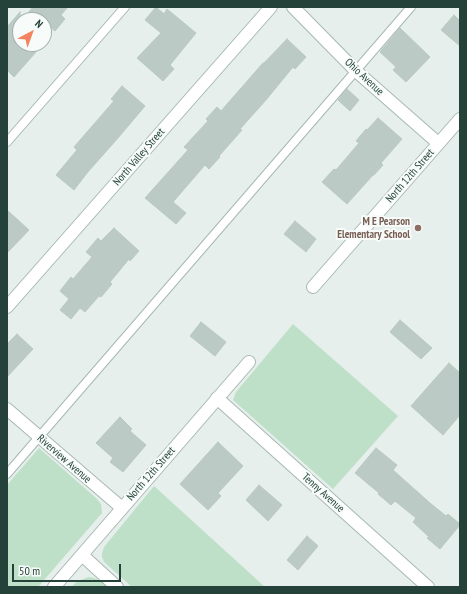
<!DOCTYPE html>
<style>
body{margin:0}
#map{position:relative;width:467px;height:594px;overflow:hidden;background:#e6efeb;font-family:"PT Sans Narrow",sans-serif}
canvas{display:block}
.frame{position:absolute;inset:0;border:8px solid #24423a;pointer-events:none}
.north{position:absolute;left:12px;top:12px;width:40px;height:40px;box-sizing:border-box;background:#f7fbf9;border:1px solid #a3b1ad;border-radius:50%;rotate:41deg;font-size:11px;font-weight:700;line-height:16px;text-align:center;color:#24423a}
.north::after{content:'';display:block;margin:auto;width:14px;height:18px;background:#f4845f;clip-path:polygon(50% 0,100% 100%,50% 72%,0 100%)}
.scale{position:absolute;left:12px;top:564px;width:109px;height:18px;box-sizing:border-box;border:2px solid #24423a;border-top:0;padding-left:5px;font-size:12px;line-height:14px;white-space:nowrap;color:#24423a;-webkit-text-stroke:3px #f7fbf9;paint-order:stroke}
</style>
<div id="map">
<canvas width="467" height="594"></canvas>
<div class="frame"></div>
<div class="north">N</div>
<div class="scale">50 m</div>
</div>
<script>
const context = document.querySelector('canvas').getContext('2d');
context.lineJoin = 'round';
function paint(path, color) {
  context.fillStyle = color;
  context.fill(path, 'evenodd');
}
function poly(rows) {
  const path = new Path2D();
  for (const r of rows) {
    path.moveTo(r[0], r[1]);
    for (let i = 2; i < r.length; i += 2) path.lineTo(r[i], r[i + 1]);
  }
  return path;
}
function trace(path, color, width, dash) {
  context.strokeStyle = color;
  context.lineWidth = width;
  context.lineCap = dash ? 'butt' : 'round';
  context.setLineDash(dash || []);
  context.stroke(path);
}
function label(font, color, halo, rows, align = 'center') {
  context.font = font + ' "PT Sans Narrow",sans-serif';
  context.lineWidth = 4;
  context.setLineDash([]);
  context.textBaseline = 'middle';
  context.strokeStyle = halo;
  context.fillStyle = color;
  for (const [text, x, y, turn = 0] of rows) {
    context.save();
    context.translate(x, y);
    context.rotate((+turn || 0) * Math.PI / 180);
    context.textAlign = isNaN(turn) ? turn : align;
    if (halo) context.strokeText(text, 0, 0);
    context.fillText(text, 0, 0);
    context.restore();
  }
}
paint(poly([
 [293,324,398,416,333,489,233,400,236,392],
 [39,448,96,498,101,504,102,513,38,587,7,587,7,485],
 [154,486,265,587,132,587,104,562,102,557,102,553,104,547],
 [89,577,94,578,99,580,110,587,72,587,75,583,83,579]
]), '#bfe0c8');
const building = poly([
 [33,7,68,7,61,15,65,19,55,31,44,22,44,20,22,20,33,7],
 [156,7,164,14,167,9,196,33,170,65,174,69,163,81,137,58,161,33,145,20,156,7],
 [20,12,20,44,43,44,14,77,7,70,7,27,20,12],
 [454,15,460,21,460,46,441,30,454,15],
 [400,28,430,57,406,82,393,70,396,67,380,52,400,28],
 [287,39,306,57,295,69,293,67,266,100,240,129,242,130,219,156,220,157,209,169,205,165,173,202,186,213,176,224,145,198,188,150,184,147,208,121,206,119,217,107,221,111,263,63,264,63,287,39],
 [122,86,145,106,118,138,87,173,74,190,56,175,77,150,74,147,114,101,111,99,122,86],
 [347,89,359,100,350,111,338,100,347,89],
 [378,118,402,139,381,163,383,165,374,175,373,175,347,204,322,182,334,169,336,170,359,143,356,141,366,129,367,130,378,118],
 [7,210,29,230,7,253,7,210],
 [295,221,316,239,306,252,284,234,295,221],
 [114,228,139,251,130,261,129,259,110,282,112,284,101,297,99,296,85,312,80,308,71,319,60,310,69,299,60,291,71,277,73,279,92,257,86,252,98,238,101,241,114,228],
 [400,320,432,348,421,359,390,332,400,320],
 [201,322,226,342,215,356,190,336,201,322],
 [17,334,33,349,7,377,7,344,17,334],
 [449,363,460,373,460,415,443,435,411,406,449,363],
 [120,417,132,429,130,431,146,445,123,472,110,462,113,458,96,443,120,417],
 [218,442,243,466,218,493,221,496,208,510,180,484,218,442],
 [376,448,397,465,393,470,430,503,446,516,448,514,460,524,460,525,440,549,427,538,429,537,413,522,416,518,395,501,391,505,378,494,379,493,355,473,376,448],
 [259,485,282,505,268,521,246,500,259,485],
 [307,536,318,546,298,570,287,560,307,536]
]);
paint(building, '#bbcac4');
trace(building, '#b8c9c2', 1);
const service = poly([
 [7,142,125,7],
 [7,474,411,7]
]);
const minor = poly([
 [293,7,356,71,438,143],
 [313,287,460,119],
 [7,307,271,7],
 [217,398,428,587],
 [7,409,122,508],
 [82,555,117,587],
 [54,587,249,362]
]);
trace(service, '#a8b8b2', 10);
trace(minor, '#a8b8b2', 14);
trace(service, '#fff', 8);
trace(minor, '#fff', 12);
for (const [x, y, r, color] of [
 [418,228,4,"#8d6e63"]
]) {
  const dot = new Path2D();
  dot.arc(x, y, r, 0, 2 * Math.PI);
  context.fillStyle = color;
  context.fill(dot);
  trace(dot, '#f7fbf9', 1.5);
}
label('11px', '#24423a', '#f7fbf9', [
 ["Ohio Avenue",364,77,43],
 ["North Valley Street",139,157,-49],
 ["North 12th Street",410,176,-49],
 ["Riverview Avenue",64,459,41],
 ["North 12th Street",151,474,-49],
 ["Tenny Avenue",323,493,42]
]);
label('bold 11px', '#785e54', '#f7fbf9', [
 ["M E Pearson",410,222],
 ["Elementary School",410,235]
], 'right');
</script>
